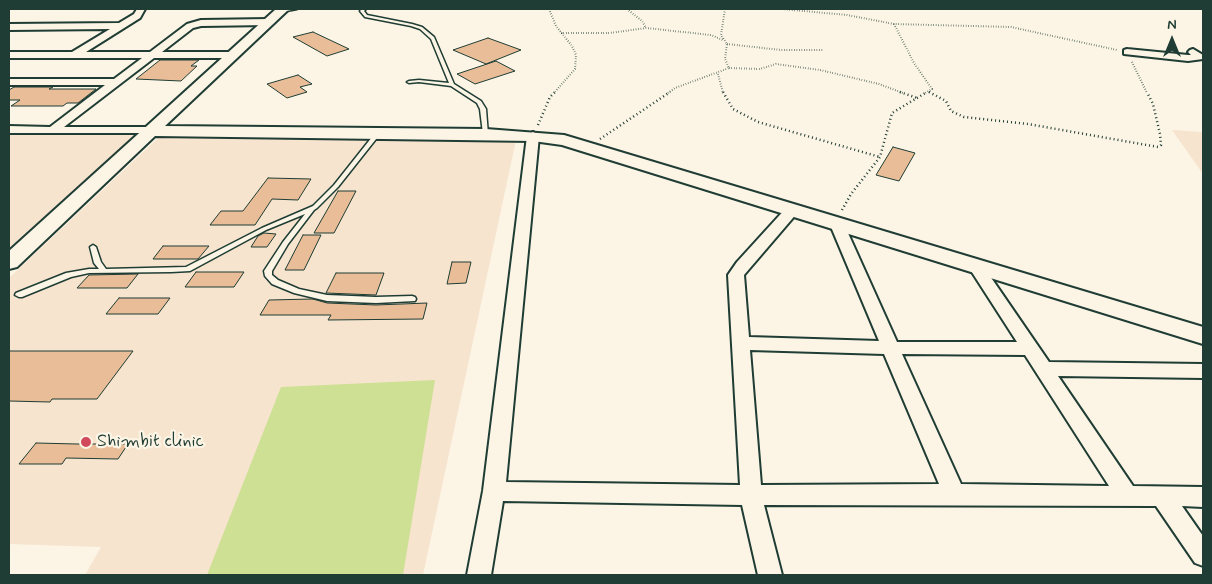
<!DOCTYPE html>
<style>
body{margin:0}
#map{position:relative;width:1212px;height:584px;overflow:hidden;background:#fcf5e5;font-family:Mynerve,sans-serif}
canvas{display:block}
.frame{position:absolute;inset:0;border:10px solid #1f3d34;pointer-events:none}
.north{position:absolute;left:1147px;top:15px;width:50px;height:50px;-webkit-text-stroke:4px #fcf5e5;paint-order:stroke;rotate:0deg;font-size:14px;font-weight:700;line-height:20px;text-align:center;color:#1f3d34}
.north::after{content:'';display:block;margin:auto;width:18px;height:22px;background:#1f3d34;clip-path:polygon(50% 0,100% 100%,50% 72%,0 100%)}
</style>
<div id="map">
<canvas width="1212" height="584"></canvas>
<div class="frame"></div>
<div class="north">N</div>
</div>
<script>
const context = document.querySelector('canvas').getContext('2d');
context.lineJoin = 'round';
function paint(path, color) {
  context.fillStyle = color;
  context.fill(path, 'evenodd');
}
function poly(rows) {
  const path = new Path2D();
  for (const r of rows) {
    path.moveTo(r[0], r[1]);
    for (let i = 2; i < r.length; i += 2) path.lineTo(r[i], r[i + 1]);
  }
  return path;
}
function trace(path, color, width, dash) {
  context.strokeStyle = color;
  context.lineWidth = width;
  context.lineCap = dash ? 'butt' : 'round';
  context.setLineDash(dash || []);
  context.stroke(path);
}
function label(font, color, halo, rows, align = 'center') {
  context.font = font + ' Mynerve,sans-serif';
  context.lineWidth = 4.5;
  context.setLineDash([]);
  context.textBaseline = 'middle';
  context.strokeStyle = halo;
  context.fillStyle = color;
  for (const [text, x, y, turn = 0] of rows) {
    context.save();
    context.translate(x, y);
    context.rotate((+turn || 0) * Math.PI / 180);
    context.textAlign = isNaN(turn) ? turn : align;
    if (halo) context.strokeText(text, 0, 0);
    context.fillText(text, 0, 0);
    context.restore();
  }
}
paint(poly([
 [1172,130,1203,132,1203,174],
 [9,133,136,134,9,248],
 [158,138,516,140,423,575,85,575,101,547,9,544,9,278]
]), '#f6e4ce');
paint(poly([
 [435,380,403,575,207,575,281,387]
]), '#cee094');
const building = poly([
 [313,32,349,49,327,56,293,37,313,32],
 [488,38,521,50,486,64,453,50,488,38],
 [160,60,199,60,191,66,197,66,181,81,136,79,160,60],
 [496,61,515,71,475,84,457,74,496,61],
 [298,75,312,84,300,87,307,92,287,98,267,84,298,75],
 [14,87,53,87,49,89,96,89,78,103,67,103,63,106,11,106,20,100,9,100,9,90,14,87],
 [893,147,915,153,899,181,876,175,893,147],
 [268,178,311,179,298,200,272,199,255,225,210,225,221,211,243,211,268,178],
 [338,191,356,191,334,233,314,233,338,191],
 [264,233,276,234,267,247,251,247,258,236,264,233],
 [303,235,321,235,304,270,285,270,303,235],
 [163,246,209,246,198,259,153,259,163,246],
 [452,262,471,262,466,283,447,284,452,262],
 [196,272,244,272,234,287,185,287,196,272],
 [336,273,384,273,376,295,326,293,336,273],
 [138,274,127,288,77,288,89,275,138,274],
 [119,298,170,298,158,314,106,314,119,298],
 [313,299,327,303,376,305,427,303,423,319,328,320,331,315,260,315,269,300,313,299],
 [9,351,133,351,97,399,52,399,50,402,9,401,9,351],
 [36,443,77,444,128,444,118,459,66,458,62,464,19,464,36,443]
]);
paint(building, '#e8bd98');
trace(building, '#1f3d34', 1);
const lane = poly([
 [289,9,297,9,281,12,279,11,289,9],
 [362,9,366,9,364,11,367,15,412,24,422,27,434,37,454,84,481,101,486,109,488,135,483,134,480,109,477,103,451,86,419,82,409,83,407,82,409,81,419,80,449,83,431,39,420,29,411,26,365,17,360,11,362,9],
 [378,131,380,132,380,134,338,187,317,208,314,210,288,244,272,271,272,275,278,280,299,289,327,295,376,297,412,296,415,297,416,299,415,301,376,303,327,301,294,293,272,284,265,276,264,271,283,242,305,214,266,230,190,271,171,272,89,273,71,277,22,297,19,297,15,295,16,293,66,273,89,269,99,269,94,263,90,247,93,245,96,247,101,262,106,269,186,267,262,228,313,206,334,185,376,132,378,131]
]);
const street = poly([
 [137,9,145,9,140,18,86,52,150,52,187,24,201,20,269,19,273,22,269,25,201,26,193,28,162,52,234,52,239,55,234,58,154,58,64,127,151,127,155,129,155,133,9,133,9,126,50,127,105,85,9,85,9,79,114,79,142,58,9,58,9,52,72,52,110,29,9,30,9,24,119,23,134,14,137,9],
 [1127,49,1188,55,1191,55,1188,52,1190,50,1193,49,1203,55,1203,59,1188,61,1124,54,1124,50,1127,49],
 [533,132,539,136,506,482,740,485,728,275,737,262,788,206,793,205,800,209,798,212,744,275,749,337,879,341,829,222,836,218,843,222,897,342,1017,342,968,266,976,261,981,263,1049,362,1203,364,1203,378,1058,376,1133,486,1203,487,1203,507,1182,506,1203,536,1203,566,1195,563,1156,506,764,505,782,575,758,575,742,505,503,501,491,575,467,575,483,491,527,136,533,132],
 [750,350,884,354,939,484,761,485,750,350],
 [902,354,1025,355,1109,486,961,484,902,354]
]);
const secondary = poly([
 [276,9,289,9,165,126,486,129,564,135,1203,327,1203,344,562,145,533,141,155,136,17,267,9,269,9,251,276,9]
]);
trace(lane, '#1f3d34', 3);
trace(street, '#1f3d34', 4);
trace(secondary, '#1f3d34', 4);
trace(poly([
 [549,9,556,26,572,46,576,55,575,69,554,93],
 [627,9,642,21,646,28],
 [782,9,847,15,894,24,1011,27,1117,50],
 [894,24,914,63,932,89,925,93],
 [561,33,610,33,646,28,711,35,723,40],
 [727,44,781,50,823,50],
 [1132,62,1147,93],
 [729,68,760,69,776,64,820,70,879,84,903,93],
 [718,74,723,93],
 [929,92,931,93],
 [668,93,675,88,729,68,725,59,727,44,721,35,725,9]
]), '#1f3d34', 2, [0.5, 2]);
trace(poly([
 [723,92,733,109,758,122,880,157],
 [900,92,917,98],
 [929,92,946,101,951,111,964,117,1028,124,1158,147,1161,145,1160,134,1153,104,1147,92],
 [538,125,550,97,555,92],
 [600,139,670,92],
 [842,210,851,194,880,157,892,113,927,92]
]), '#1f3d34', 2.5, [1, 3]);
paint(lane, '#fcf5e5');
paint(street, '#fcf5e5');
paint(secondary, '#fcf5e5');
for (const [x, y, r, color] of [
 [86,442,6,"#d1495b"]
]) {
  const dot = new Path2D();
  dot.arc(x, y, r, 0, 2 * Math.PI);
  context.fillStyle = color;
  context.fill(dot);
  trace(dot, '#fcf5e5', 2);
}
label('18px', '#1f3d34', '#fcf5e5', [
 ["Shimbit clinic",97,442]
], 'left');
</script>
